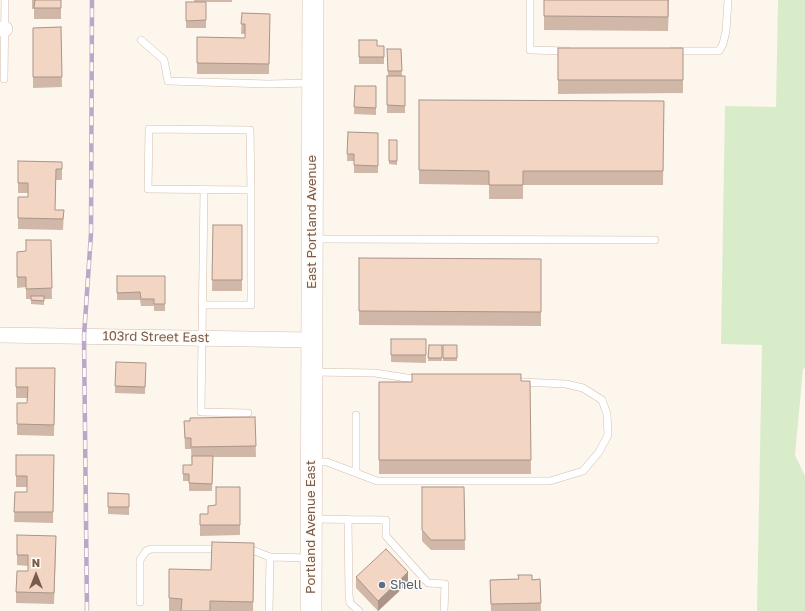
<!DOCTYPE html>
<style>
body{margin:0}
#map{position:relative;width:805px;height:611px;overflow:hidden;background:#fdf6ec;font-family:"Golos Text",sans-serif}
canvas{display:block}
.north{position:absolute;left:16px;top:555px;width:40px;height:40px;-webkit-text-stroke:3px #fffaf3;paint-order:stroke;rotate:0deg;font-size:11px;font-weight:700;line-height:16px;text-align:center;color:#7a5c4d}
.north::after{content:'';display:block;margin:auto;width:14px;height:18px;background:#7a5c4d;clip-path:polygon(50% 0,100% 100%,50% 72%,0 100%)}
</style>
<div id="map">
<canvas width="805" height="611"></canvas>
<div class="north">N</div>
</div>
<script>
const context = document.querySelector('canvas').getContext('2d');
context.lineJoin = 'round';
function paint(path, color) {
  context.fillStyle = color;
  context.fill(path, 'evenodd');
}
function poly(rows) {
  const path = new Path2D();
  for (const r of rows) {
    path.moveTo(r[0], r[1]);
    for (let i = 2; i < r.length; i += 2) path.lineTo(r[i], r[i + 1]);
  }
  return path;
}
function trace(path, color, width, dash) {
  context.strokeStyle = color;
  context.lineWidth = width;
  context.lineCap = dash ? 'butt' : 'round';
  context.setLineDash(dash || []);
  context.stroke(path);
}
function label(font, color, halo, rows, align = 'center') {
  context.font = font + ' "Golos Text",sans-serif';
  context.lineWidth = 3;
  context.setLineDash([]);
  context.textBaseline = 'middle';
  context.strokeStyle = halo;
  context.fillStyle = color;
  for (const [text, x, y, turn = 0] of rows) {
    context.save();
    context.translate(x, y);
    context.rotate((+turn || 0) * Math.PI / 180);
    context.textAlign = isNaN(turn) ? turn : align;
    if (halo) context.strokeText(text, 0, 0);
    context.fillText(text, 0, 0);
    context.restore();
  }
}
paint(poly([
 [778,0,805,0,805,368,803,369,795,455,805,476,805,611,757,611,762,345,721,344,725,106,776,107]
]), '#d8ecc9');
const service = poly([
 [530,0,530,50,567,51],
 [141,40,164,60,168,81,268,84,310,83],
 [673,51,719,51,723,44,726,31,728,0],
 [4,79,5,0],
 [204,190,201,412,248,413],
 [314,239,655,240],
 [203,305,251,305,251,190,250,130,149,129,148,189,251,190],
 [313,372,375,373,413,379,421,380],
 [356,415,356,473],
 [314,462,327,462,377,481,550,481,583,471,599,452,608,435,607,414,602,400,583,388,566,384,521,382],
 [313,519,386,520,386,536,428,583,445,584,444,611],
 [348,519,349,595,350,603,359,611],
 [245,550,252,550,270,557],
 [140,602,140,560,146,551,151,549,221,549],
 [269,611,270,557,310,558]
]);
const minor = poly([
 [0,29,5,29],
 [0,335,311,340]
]);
const secondary = poly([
 [311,611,313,0]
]);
trace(service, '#d1beb0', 8);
trace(minor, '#d1beb0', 16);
trace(secondary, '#d6c0b0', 22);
trace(service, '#fff', 7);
trace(minor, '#fff', 15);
trace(secondary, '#fff', 21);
const rail = poly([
 [87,611,84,336,91,234,92,0]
]);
trace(rail, '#b9a8c9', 4.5);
trace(rail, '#fffaf3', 3, [9]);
paint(poly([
 [32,0,61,0,61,19,34,19,34,9,32,9],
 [194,0,232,0,232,2,194,2],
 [544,0,669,0,668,31,544,30],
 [186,2,206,2,206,28,186,28],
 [242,13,270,14,269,74,197,74,197,37,245,38,245,34,241,34],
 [61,27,62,87,33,88,33,28],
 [359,40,377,46,384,46,384,64,359,64],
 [558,48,683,48,683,93,558,94],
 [387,49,401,49,402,76,405,76,405,113,387,113,387,76,388,76],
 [355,86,376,86,376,115,354,114],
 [419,100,664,101,663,185,523,185,523,199,489,199,489,185,419,184],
 [348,132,378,133,378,173,354,173,354,161,347,161],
 [389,140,397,140,397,165,389,164],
 [18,161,62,162,62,180,56,180,55,210,64,210,63,230,18,229,18,197,28,197,28,193,18,193],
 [213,225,242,225,242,291,212,291],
 [51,240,52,299,44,299,44,305,31,304,31,299,26,299,26,287,17,288,17,252,26,251],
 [359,258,541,259,541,326,359,325],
 [117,276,165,276,165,311,154,311,154,306,141,306,140,300,117,300],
 [391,339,426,339,426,363,391,362],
 [429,345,442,345,442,361,428,361],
 [443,345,457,345,457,361,443,361],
 [16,368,55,368,54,436,17,435,17,403,27,403,27,398,16,398],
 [146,370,145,394,115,393,115,386],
 [530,381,531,474,379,474,379,382],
 [255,417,256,457,213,457,212,491,189,491,189,481,183,481,183,465,192,465,191,449,185,449,184,421],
 [16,455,54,455,53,523,14,522,15,492,27,492,27,487,16,487],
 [240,487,240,535,200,536,200,514,208,514,216,505],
 [422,487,464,487,465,550,431,550,422,541],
 [108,493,129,494,129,515,108,514],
 [56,547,54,604,16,603,16,592,28,571,28,566,17,565,17,555],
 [254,557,253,611,169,611,169,598,211,570],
 [356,577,408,583,378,611,356,588],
 [540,579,541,611,491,611,490,580]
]), '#d1b7a8');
paint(poly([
 [408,572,408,583,378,611,378,601]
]), '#aa9588');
const building = poly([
 [35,0,61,0,61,8,34,8,35,0],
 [544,0,668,0,668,17,544,16,544,0],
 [186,2,206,2,206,20,186,21,186,2],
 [242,13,270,14,269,64,197,63,197,37,245,38,245,24,241,24,242,13],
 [61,27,62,77,33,77,33,28,61,27],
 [359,40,377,40,377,46,384,46,384,57,359,57,359,40],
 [558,48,683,48,683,80,558,80,558,48],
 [387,49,401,49,402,71,388,71,387,49],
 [387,76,405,76,405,106,387,105,387,76],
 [355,86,376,86,376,108,354,107,355,86],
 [419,100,664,101,663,171,523,171,523,185,489,185,489,171,419,170,419,100],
 [348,132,378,133,378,166,354,165,354,154,347,154,348,132],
 [389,140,397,140,397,161,389,161,389,140],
 [18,161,62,162,62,169,56,169,55,210,64,210,63,219,18,218,18,197,28,197,28,183,18,183,18,161],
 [213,225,242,225,242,280,212,280,213,225],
 [26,240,51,240,52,288,26,289,26,277,17,277,17,252,26,251,26,240],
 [359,258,541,259,541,312,359,311,359,258],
 [117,276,165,276,165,304,154,304,154,299,141,299,140,292,117,293,117,276],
 [31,296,44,296,44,301,31,300,31,296],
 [391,339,426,339,426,355,391,355,391,339],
 [429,345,442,345,442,358,428,358,429,345],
 [443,345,457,345,457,358,443,358,443,345],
 [116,362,146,363,145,387,115,386,116,362],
 [16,368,55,368,54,425,17,424,17,403,27,403,28,387,16,387,16,368],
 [412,374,521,374,521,381,530,381,531,460,379,460,379,382,412,382,412,374],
 [255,417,256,446,191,447,191,438,185,438,184,421,190,421,190,418,255,417],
 [16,455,54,455,53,512,14,512,15,492,27,492,27,476,16,476,16,455],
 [192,456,213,456,212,484,189,483,189,474,183,474,183,465,192,465,192,456],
 [216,487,240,487,240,525,200,525,200,514,208,514,208,506,216,505,216,487],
 [422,487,464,487,465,540,431,540,422,530,422,487],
 [108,493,129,494,129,507,108,507,108,493],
 [17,535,56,536,54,593,16,592,17,571,28,571,28,555,17,555,17,535],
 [212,542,254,543,253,602,210,601,210,611,181,611,182,599,169,598,169,569,211,570,212,542],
 [386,549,408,572,378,601,356,577,386,549],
 [518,575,532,575,532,580,540,579,541,603,491,604,490,580,519,579,518,575]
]);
paint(building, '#f3d5c3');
trace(building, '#aa9588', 1);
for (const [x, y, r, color] of [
 [382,585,4,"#5c6f8a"]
]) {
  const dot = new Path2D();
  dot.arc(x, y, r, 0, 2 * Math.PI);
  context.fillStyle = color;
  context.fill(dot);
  trace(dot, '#fffaf3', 1.5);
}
label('13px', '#7a5c4d', '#fffaf3', [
 ["East Portland Avenue",312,222,-90],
 ["103rd Street East",156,337,1],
 ["Portland Avenue East",311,527,-90]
]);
label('13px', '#4e5e75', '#fffaf3', [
 ["Shell",390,585]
], 'left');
</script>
